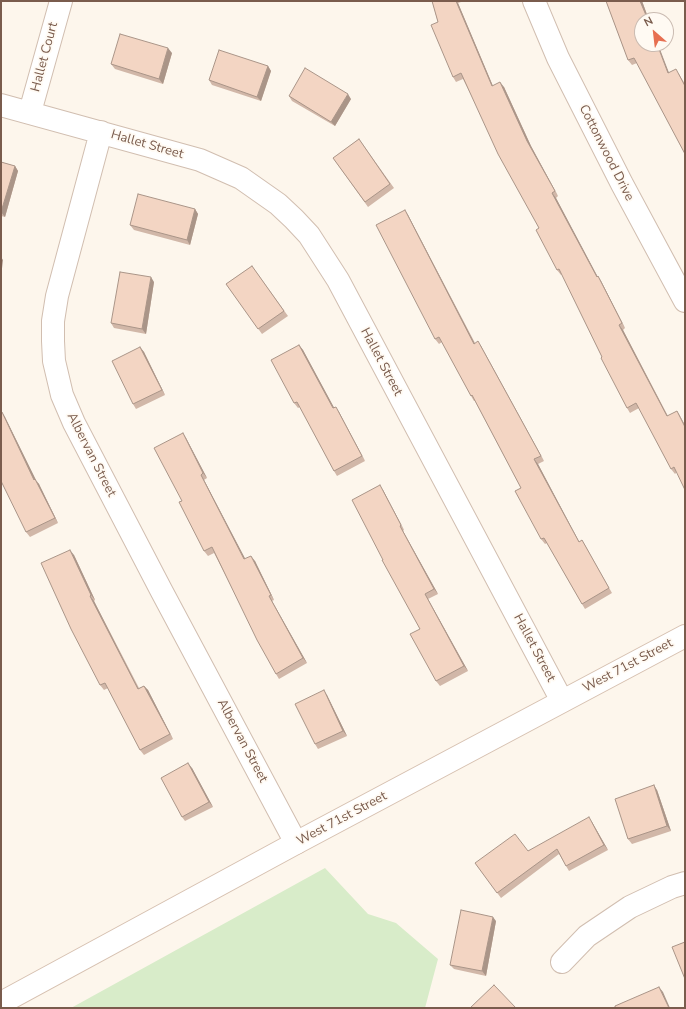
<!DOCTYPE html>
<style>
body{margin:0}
#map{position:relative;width:686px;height:1009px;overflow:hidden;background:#fdf6ec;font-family:"Nunito Sans",sans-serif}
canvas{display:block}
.frame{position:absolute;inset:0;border:2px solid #7a5c4d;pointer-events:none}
.north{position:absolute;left:634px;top:12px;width:40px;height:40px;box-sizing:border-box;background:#fffaf3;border:1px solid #cabbb1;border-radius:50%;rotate:332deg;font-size:11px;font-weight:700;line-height:16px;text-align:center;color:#7a5c4d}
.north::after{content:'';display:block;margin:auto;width:14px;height:18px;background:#e76f51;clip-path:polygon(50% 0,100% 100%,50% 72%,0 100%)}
</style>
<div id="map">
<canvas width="686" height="1009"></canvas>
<div class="frame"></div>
<div class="north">N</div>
</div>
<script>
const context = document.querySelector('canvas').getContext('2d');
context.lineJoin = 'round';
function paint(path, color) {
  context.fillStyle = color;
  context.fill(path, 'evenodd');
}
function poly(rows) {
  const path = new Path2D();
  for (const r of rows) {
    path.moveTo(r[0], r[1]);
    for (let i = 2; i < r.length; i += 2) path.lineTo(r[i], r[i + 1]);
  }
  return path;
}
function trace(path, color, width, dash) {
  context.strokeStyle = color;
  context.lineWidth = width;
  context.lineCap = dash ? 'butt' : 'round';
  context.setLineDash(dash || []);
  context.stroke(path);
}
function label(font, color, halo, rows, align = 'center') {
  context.font = font + ' "Nunito Sans",sans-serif';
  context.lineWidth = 3.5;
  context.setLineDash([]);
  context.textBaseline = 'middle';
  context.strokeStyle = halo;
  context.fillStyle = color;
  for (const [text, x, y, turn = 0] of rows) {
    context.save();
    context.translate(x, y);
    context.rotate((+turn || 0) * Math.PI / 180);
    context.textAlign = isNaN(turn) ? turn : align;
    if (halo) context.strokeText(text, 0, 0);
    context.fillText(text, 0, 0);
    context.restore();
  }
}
paint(poly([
 [325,868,368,914,396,923,438,959,425,1008,71,1008]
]), '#d8ecc9');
const street = poly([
 [534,1,558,58,622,184,685,301],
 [1,105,200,160,241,178,278,204,294,219,309,235,338,280,562,701],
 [30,112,61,1],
 [101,132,57,296,53,321,53,341,54,361,62,395,74,423,161,590,296,843],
 [562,962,587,936,630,907,672,887,685,883]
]);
const secondary = poly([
 [1,1003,296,843,685,636]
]);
trace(street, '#d1beb0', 24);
trace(secondary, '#d6c0b0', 24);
trace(street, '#fff', 22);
trace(secondary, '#fff', 22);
paint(poly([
 [432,1,464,1,458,3,493,86,504,87,531,146,558,196,556,198,597,276,598,276,601,281,625,328,623,330,668,416,677,411,680,416,676,473,675,474,671,469,639,408,630,413,627,408,602,357,562,274,561,275,557,270,539,228,463,79,456,82,453,77],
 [606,1,642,1,649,20,642,20,669,73,679,74,685,84,685,154,637,63,632,65,628,60],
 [172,53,163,84,115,69,111,64],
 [268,66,271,71,261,101,212,85,209,80],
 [289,96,351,99,335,126,292,101],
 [359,139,394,188,368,207,333,158],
 [1,162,15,166,18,171,5,217,1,216],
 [195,209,198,214,190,245,134,230,130,225],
 [405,210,408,215,475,343,481,346,544,461,538,464,579,542,582,540,585,545,612,593,585,609,582,604,547,543,545,544,541,539,521,488,475,401,474,401,471,396,442,342,439,344,435,339],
 [252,266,288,316,262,334,226,284],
 [154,282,146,334,114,328,111,323],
 [299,345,303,350,334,408,339,412,365,461,337,476,334,471,300,407,298,408,294,403],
 [140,347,144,352,165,395,136,409,133,404],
 [2,412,5,417,35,479,39,484,58,523,30,537,26,532],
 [183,433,186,438,207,478,204,480,245,559,255,561,274,600,272,601,307,663,279,679,276,674,214,553,208,556,204,551],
 [383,490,404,530,403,531,438,594,428,599,468,671,440,686,436,681,420,629,383,560],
 [74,555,95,600,94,601,139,688,144,686,148,690,173,739,144,755,140,750,108,688,104,690,100,685],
 [327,695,347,736,318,749,315,744],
 [192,768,213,807,185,821,182,817],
 [657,790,671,831,632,844,628,839],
 [592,822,608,850,569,871,559,854,501,898,475,863,528,851],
 [496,921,486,976,454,969,450,965]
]), '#d1b7a8');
paint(poly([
 [456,1,458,3,495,91,492,86],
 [640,1,642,1,649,20,648,20],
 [657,44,658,44,671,78,668,73],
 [168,48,172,53,163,84,159,79],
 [268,66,271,71,261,101,257,97],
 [500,82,504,87,531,146,558,196,555,191,527,141],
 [348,94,351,99,335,126,331,122],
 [15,166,18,171,5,217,1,212],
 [552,193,556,198,600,281,597,277],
 [195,209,198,214,190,245,187,240],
 [405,210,408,215,477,348,474,344],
 [1,257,3,260,1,277],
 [598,276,601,281,625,328,622,323],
 [151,277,154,282,146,334,142,329],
 [619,325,623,330,670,421,667,416],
 [478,341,481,346,544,461,541,456],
 [299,345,303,350,337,413,333,408],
 [140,347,144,352,165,395,162,390],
 [336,407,339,412,365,461,362,456],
 [677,411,680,416,685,425,685,427],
 [2,412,5,417,38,484,34,480],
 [183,433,186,438,207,478,203,473],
 [534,459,538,464,582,547,579,542],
 [201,475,204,480,248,564,244,559],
 [35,479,39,484,58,523,55,518],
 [380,485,383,490,404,530,401,525],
 [400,526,403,531,438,594,434,589],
 [70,550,74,555,95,600,91,595],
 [251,556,255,561,274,600,271,595],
 [425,594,428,599,468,671,464,666],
 [90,596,94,601,141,694,138,689],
 [269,596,272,601,307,663,303,658],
 [144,686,148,690,173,739,170,734],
 [324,690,327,695,347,736,343,731],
 [188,763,192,768,213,807,209,802],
 [654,785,657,790,671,831,667,826],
 [589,817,592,822,608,850,604,845],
 [493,917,496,921,486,976,482,971],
 [659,987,663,992,670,1008,669,1008]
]), '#aa9588');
const building = poly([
 [432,1,456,1,492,86,500,82,527,141,555,191,552,193,597,277,598,276,622,323,619,325,667,416,677,411,685,427,685,490,674,467,671,469,636,403,627,408,601,358,602,357,559,269,557,270,536,230,539,228,498,154,461,73,453,77,431,25,438,22,432,1],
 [606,1,640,1,648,20,642,20,642,44,657,44,668,73,676,69,685,86,685,154,634,58,628,60,606,1],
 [120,34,168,48,159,79,111,64,120,34],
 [219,50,268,66,257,97,209,80,219,50],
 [305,68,348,94,331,122,289,96,305,68],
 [359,139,390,184,365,202,333,158,359,139],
 [1,162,15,166,1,212,1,162],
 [138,194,195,209,187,240,130,225,138,194],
 [405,210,474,344,478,341,541,456,534,459,579,542,582,540,609,588,582,604,544,538,541,539,515,491,521,488,472,395,471,396,439,337,435,339,376,225,405,210],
 [252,266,284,311,258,329,226,284,252,266],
 [120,272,151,277,142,329,111,323,120,272],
 [299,345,333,408,336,407,362,456,334,471,297,402,294,403,271,360,299,345],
 [140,347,162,390,133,404,112,361,140,347],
 [1,412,2,412,34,480,35,479,55,518,26,532,1,481,1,412],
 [183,433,203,473,201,475,244,559,251,556,271,595,269,596,303,658,276,674,257,640,212,547,204,551,179,502,182,501,154,448,183,433],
 [380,485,401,525,400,526,434,589,425,594,464,666,436,681,410,634,420,629,382,560,383,560,352,500,380,485],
 [70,550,91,595,90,596,138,689,144,686,170,734,140,750,105,683,100,685,71,629,41,563,70,550],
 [324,690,343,731,315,744,295,704,324,690],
 [188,763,209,802,182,817,161,778,188,763],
 [654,785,667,826,628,839,615,799,654,785],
 [589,817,604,845,566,866,557,849,497,893,475,863,515,834,528,851,589,817],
 [461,910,493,917,482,971,450,965,461,910],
 [685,942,685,979,672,947,685,942],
 [494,985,516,1008,470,1008,494,985],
 [659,987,669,1008,615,1008,615,1006,659,987]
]);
paint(building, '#f3d5c3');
trace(building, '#aa9588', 1);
label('13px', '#7a5c4d', '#fffaf3', [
 ["Hallet Court",45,57,-75],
 ["Hallet Street",147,145,16],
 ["Cottonwood Drive",606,153,63],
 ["Hallet Street",381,362,62],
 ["Albervan Street",91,455,63],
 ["Hallet Street",534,648,62],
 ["West 71st Street",628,666,-28],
 ["Albervan Street",242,741,62],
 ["West 71st Street",342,819,-28]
]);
</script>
